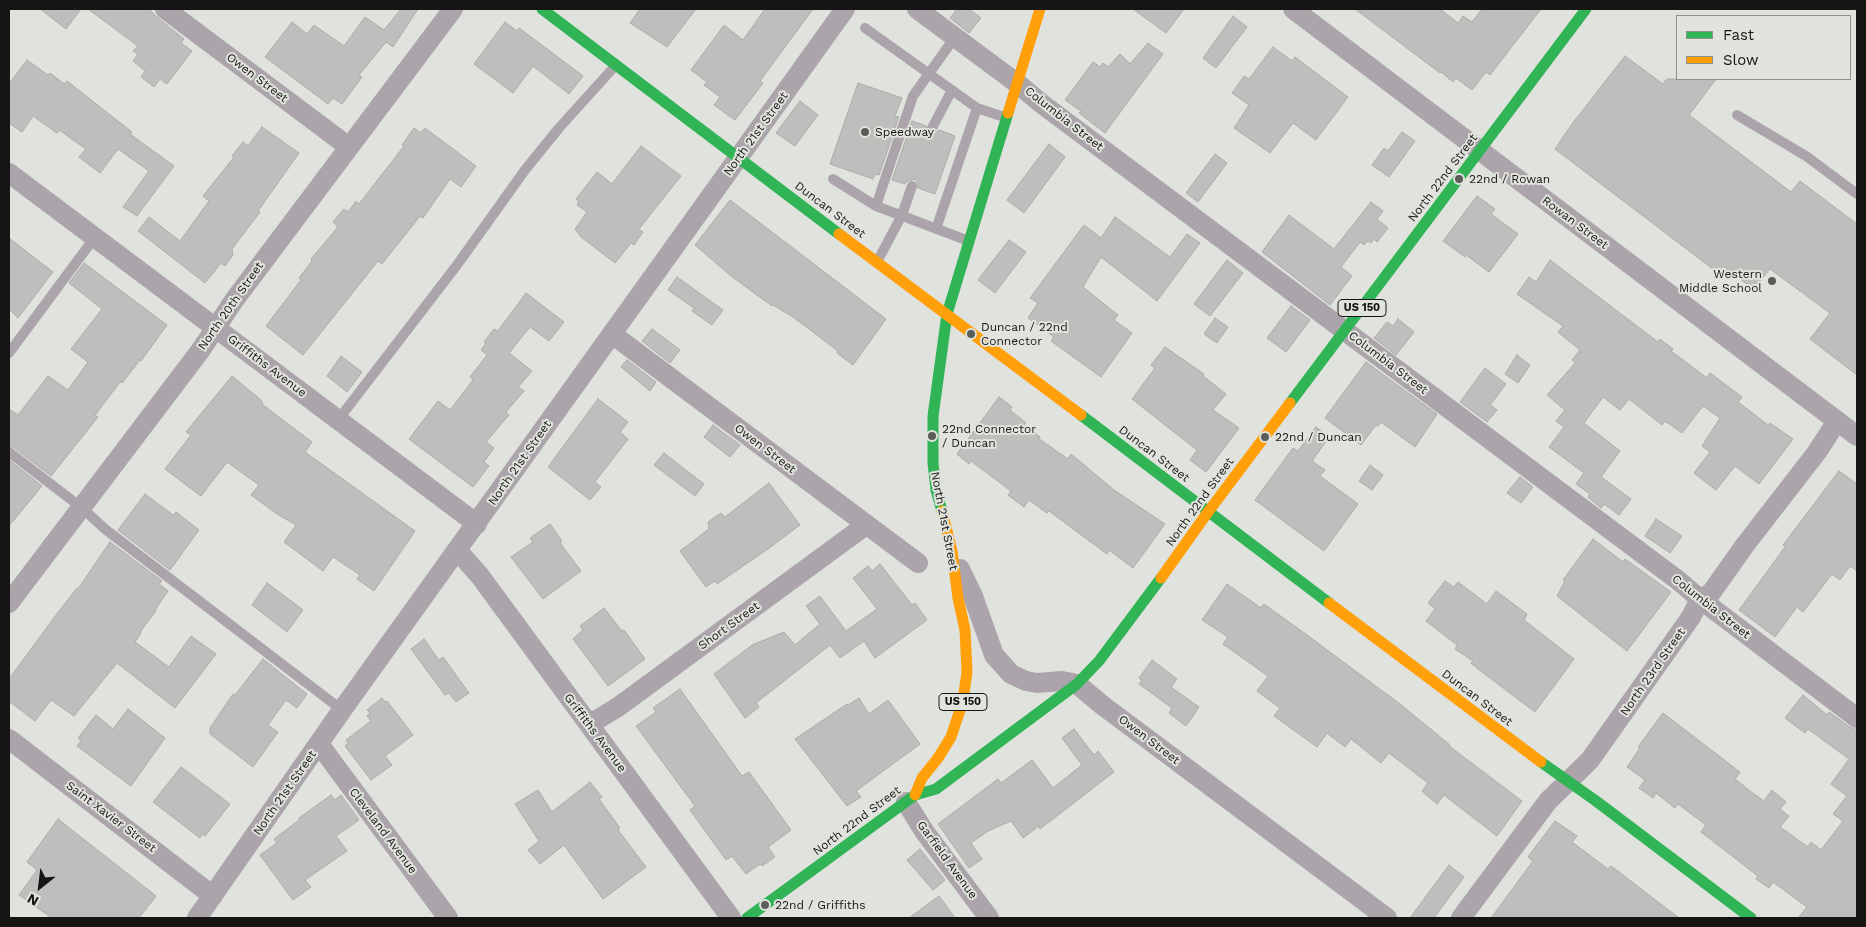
<!DOCTYPE html>
<style>
body{margin:0}
#map{position:relative;width:1866px;height:927px;overflow:hidden;background:#e0e2de;font-family:"Work Sans",sans-serif}
canvas{display:block}
.frame{position:absolute;inset:0;border:10px solid #151614;pointer-events:none}
.legend{position:absolute;left:1676px;top:15px;width:175px;height:65px;box-sizing:border-box;background:#e1e3dd;border:1px solid #8f918d;margin:0;padding:6px 9px;list-style:none;font-size:15px;color:#151614}
.legend li{display:flex;align-items:center;gap:10px;height:25px}
.legend b{width:25px;border:1px solid #8f918d}
.north{position:absolute;left:15px;top:862px;width:50px;height:50px;-webkit-text-stroke:4px #e1e3dd;paint-order:stroke;rotate:209deg;font-size:14px;font-weight:700;line-height:20px;text-align:center;color:#151614}
.north::after{content:'';display:block;margin:auto;width:18px;height:22px;background:#151614;clip-path:polygon(50% 0,100% 100%,50% 72%,0 100%)}
</style>
<div id="map">
<canvas width="1866" height="927"></canvas>
<div class="frame"></div>
<ul class="legend">
<li><b style="height:6px;background:#30b455"></b>Fast</li>
<li><b style="height:6px;background:#ff9f0a"></b>Slow</li>
</ul>
<div class="north">N</div>
</div>
<script>
const context = document.querySelector('canvas').getContext('2d');
context.lineJoin = 'round';
function paint(path, color) {
  context.fillStyle = color;
  context.fill(path, 'evenodd');
}
function poly(rows) {
  const path = new Path2D();
  for (const r of rows) {
    path.moveTo(r[0], r[1]);
    for (let i = 2; i < r.length; i += 2) path.lineTo(r[i], r[i + 1]);
  }
  return path;
}
function trace(path, color, width, dash) {
  context.strokeStyle = color;
  context.lineWidth = width;
  context.lineCap = dash ? 'butt' : 'round';
  context.setLineDash(dash || []);
  context.stroke(path);
}
function label(font, color, halo, rows, align = 'center') {
  context.font = font + ' "Work Sans",sans-serif';
  context.lineWidth = 4;
  context.setLineDash([]);
  context.textBaseline = 'middle';
  context.strokeStyle = halo;
  context.fillStyle = color;
  for (const [text, x, y, turn = 0] of rows) {
    context.save();
    context.translate(x, y);
    context.rotate((+turn || 0) * Math.PI / 180);
    context.textAlign = isNaN(turn) ? turn : align;
    if (halo) context.strokeText(text, 0, 0);
    context.fillText(text, 0, 0);
    context.restore();
  }
}
const building = poly([
 [40,9,81,9,66,29,40,9],
 [88,9,149,9,158,18,184,39,181,43,192,51,167,84,160,79,154,87,141,77,145,71,133,61,138,54,133,51,138,46,88,9],
 [401,9,418,9,393,47,386,42,359,75,362,77,342,104,333,98,328,104,265,57,292,22,307,34,314,25,344,46,365,17,384,30,401,9],
 [640,9,696,9,667,47,630,23,640,9],
 [765,9,813,9,760,81,763,83,735,120,714,105,720,97,704,85,707,82,691,70,724,25,743,40,765,9],
 [957,9,969,9,981,18,969,33,950,18,957,9],
 [1133,9,1184,9,1166,33,1133,9],
 [1355,9,1440,9,1458,23,1463,16,1472,22,1482,9,1541,9,1490,75,1486,72,1472,90,1456,78,1453,82,1441,72,1440,73,1355,9],
 [1233,16,1247,27,1216,68,1203,58,1233,16],
 [505,22,517,31,519,28,583,76,569,94,533,66,513,93,474,64,505,22],
 [1148,43,1163,54,1105,133,1079,113,1081,111,1065,100,1093,62,1100,67,1103,63,1108,67,1120,54,1130,64,1148,43],
 [1273,47,1292,61,1295,57,1348,97,1316,140,1293,123,1270,153,1234,128,1249,105,1232,93,1244,76,1249,79,1273,47],
 [1625,56,1663,84,1667,79,1716,79,1689,115,1791,192,1800,181,1857,224,1857,375,1810,339,1830,313,1770,269,1753,289,1731,272,1726,279,1555,149,1572,124,1625,56],
 [27,60,48,75,50,73,64,84,67,81,132,132,130,134,174,166,137,216,123,207,149,171,118,149,100,173,79,157,86,149,59,130,57,133,33,116,22,132,9,123,9,84,27,60],
 [858,83,902,98,895,116,899,117,879,175,875,174,873,179,830,164,858,83],
 [800,101,818,115,795,146,776,133,800,101],
 [912,121,926,126,926,131,929,134,935,134,939,130,955,136,935,194,918,188,917,182,914,179,908,181,905,184,892,180,912,121],
 [262,127,299,153,258,211,260,212,232,249,233,255,225,266,221,263,205,283,138,231,149,217,180,241,209,201,203,196,234,157,232,156,243,142,248,146,262,127],
 [414,128,421,133,425,128,476,166,461,187,450,179,423,218,420,216,382,264,378,261,303,355,266,326,301,280,299,278,312,261,311,259,338,227,333,222,344,209,348,212,356,201,359,204,404,146,402,145,414,128],
 [1402,132,1415,141,1389,177,1372,165,1384,148,1388,151,1402,132],
 [1049,144,1065,157,1024,213,1007,200,1049,144],
 [641,146,681,176,639,229,643,232,634,245,631,243,615,263,581,237,575,229,587,212,577,205,579,201,576,199,597,172,612,184,641,146],
 [1215,154,1227,163,1198,202,1186,193,1215,154],
 [1477,196,1495,209,1491,214,1518,234,1489,272,1466,255,1465,257,1443,241,1477,196],
 [730,200,886,319,853,365,837,353,838,351,793,317,773,305,772,306,731,276,695,245,730,200],
 [1371,202,1383,211,1377,219,1388,228,1377,242,1374,239,1371,243,1368,241,1364,245,1360,242,1341,267,1352,276,1330,305,1262,252,1289,215,1334,249,1371,202],
 [1115,217,1170,257,1187,234,1200,243,1157,301,1101,257,1083,287,1118,315,1114,320,1132,333,1101,377,1051,341,1054,337,1028,318,1038,303,1030,298,1084,225,1101,238,1115,217],
 [9,238,53,272,18,318,9,309,9,238],
 [1009,240,1026,252,995,293,978,280,1009,240],
 [1227,260,1243,273,1210,316,1194,304,1227,260],
 [1550,260,1658,342,1660,339,1673,349,1671,351,1707,378,1710,373,1742,397,1738,402,1768,425,1770,423,1793,439,1759,484,1735,466,1716,490,1694,473,1710,452,1702,446,1720,418,1703,406,1682,433,1665,421,1662,425,1629,399,1620,410,1603,397,1584,423,1620,451,1601,477,1631,499,1619,515,1604,504,1601,508,1588,497,1590,494,1576,484,1584,473,1549,447,1564,427,1556,421,1565,410,1547,395,1575,363,1572,360,1580,350,1558,332,1563,326,1517,294,1529,277,1536,282,1550,260],
 [84,263,167,325,141,361,140,360,122,383,121,381,95,415,98,417,51,476,13,447,9,445,9,409,18,415,48,376,68,390,88,362,71,349,102,309,69,283,84,263],
 [677,277,723,310,712,325,692,311,694,308,668,290,677,277],
 [526,293,564,322,549,341,530,327,509,353,532,371,518,387,524,391,506,412,509,415,486,442,494,448,484,462,489,466,473,487,409,439,438,401,450,410,473,380,470,377,487,355,481,350,486,343,484,342,494,329,498,331,526,293],
 [1291,306,1310,320,1286,352,1267,338,1291,306],
 [1215,318,1228,327,1217,343,1204,334,1215,318],
 [1398,319,1414,332,1396,355,1374,338,1387,322,1393,326,1398,319],
 [652,329,680,350,670,363,642,341,652,329],
 [1165,347,1204,374,1203,376,1226,394,1213,410,1239,428,1206,472,1190,460,1197,450,1132,399,1155,368,1151,365,1165,347],
 [1517,355,1530,365,1518,383,1505,374,1517,355],
 [341,356,362,372,347,392,327,376,341,356],
 [627,360,656,382,650,391,621,367,627,360],
 [1366,362,1437,414,1415,447,1381,422,1378,426,1376,425,1361,445,1325,418,1366,362],
 [1485,368,1506,384,1490,405,1497,410,1487,422,1460,402,1485,368],
 [232,376,261,400,263,405,312,442,305,452,415,531,374,591,357,579,360,575,333,557,323,571,284,542,296,525,277,514,251,495,259,485,227,462,201,496,165,469,191,435,186,432,232,376],
 [999,397,1012,407,1010,410,1026,423,1024,425,1040,437,1038,438,1068,459,1071,454,1114,490,1165,524,1133,568,1109,550,1107,554,1049,511,1047,513,1029,500,1024,507,1008,495,1011,491,971,461,969,464,957,454,999,397],
 [598,399,628,422,620,432,628,439,595,482,601,487,590,500,548,467,598,399],
 [713,425,740,445,730,457,704,437,713,425],
 [1316,427,1329,437,1312,461,1325,470,1320,476,1358,504,1324,551,1255,500,1293,448,1298,451,1316,427],
 [664,453,704,484,695,496,654,465,664,453],
 [9,460,42,486,9,526,9,460],
 [1370,465,1383,475,1372,490,1359,481,1370,465],
 [1839,471,1857,484,1857,571,1850,566,1840,580,1832,574,1803,612,1797,607,1775,637,1739,610,1785,547,1783,545,1839,471],
 [1520,477,1533,487,1521,503,1507,493,1520,477],
 [769,483,800,525,768,549,717,584,715,581,706,587,680,551,709,529,708,522,721,513,725,517,769,483],
 [145,494,173,515,176,512,199,530,170,570,118,530,145,494],
 [1656,519,1682,536,1670,553,1645,536,1656,519],
 [550,524,562,541,560,543,581,571,543,599,511,557,533,542,530,538,550,524],
 [1593,539,1623,562,1625,559,1671,592,1627,651,1557,596,1565,581,1563,580,1593,539],
 [110,542,162,581,159,584,168,591,155,610,156,611,140,632,141,633,135,642,169,667,191,636,216,654,175,708,117,663,74,716,51,700,35,721,9,701,9,679,59,611,77,588,78,589,110,542],
 [880,564,912,605,915,603,927,620,875,658,864,641,840,658,830,645,756,703,759,707,745,718,714,674,752,645,784,632,795,645,820,624,806,606,820,596,846,631,877,609,853,578,868,566,872,571,880,564],
 [1445,581,1454,587,1458,582,1487,604,1496,591,1527,614,1524,620,1574,659,1535,712,1478,669,1471,663,1473,661,1455,649,1457,645,1426,621,1435,609,1428,603,1445,581],
 [267,583,303,610,287,632,252,605,267,583],
 [1227,584,1261,608,1264,604,1307,635,1400,704,1450,745,1449,746,1522,801,1497,836,1444,795,1437,804,1422,791,1428,783,1389,753,1381,763,1351,739,1345,747,1327,733,1317,747,1274,716,1280,708,1257,691,1268,676,1223,644,1228,637,1202,620,1227,584],
 [604,608,622,631,624,630,645,659,608,686,573,639,583,630,580,626,604,608],
 [424,639,439,660,443,657,469,693,456,702,449,693,445,695,411,649,424,639],
 [263,659,307,694,297,708,286,700,268,725,278,732,253,767,210,734,210,728,233,694,235,695,263,659],
 [1152,660,1177,679,1171,687,1199,707,1186,726,1169,713,1172,708,1139,684,1142,680,1139,678,1152,660],
 [680,689,742,776,749,772,791,830,768,847,775,857,762,866,760,864,746,874,732,856,726,860,690,810,695,806,636,726,656,712,653,708,680,689],
 [1803,695,1827,715,1829,712,1850,727,1857,730,1857,918,1798,918,1807,907,1773,882,1769,888,1756,879,1758,876,1701,832,1706,825,1678,804,1675,808,1656,793,1653,798,1639,788,1645,780,1627,767,1640,748,1638,747,1663,713,1740,772,1735,779,1750,791,1764,801,1772,790,1780,797,1786,802,1780,809,1789,816,1780,827,1808,847,1811,842,1821,850,1843,821,1833,814,1847,796,1831,784,1849,759,1808,729,1805,733,1785,718,1803,695],
 [382,698,385,702,387,701,413,735,385,756,392,765,371,780,345,746,348,743,346,740,371,721,367,716,370,713,367,710,382,698],
 [859,698,869,714,888,700,920,744,856,791,861,797,847,806,795,739,847,704,848,705,859,698],
 [128,709,165,738,131,786,77,746,81,741,78,738,96,715,113,729,128,709],
 [1074,729,1094,755,1098,751,1114,772,1040,829,1039,826,1023,838,1011,821,988,831,971,843,982,859,969,868,938,824,998,779,1001,783,1032,760,1053,788,1082,765,1062,738,1074,729],
 [181,767,230,804,205,836,202,834,200,838,153,802,181,767],
 [590,782,602,797,599,799,620,828,618,830,646,867,603,899,564,845,540,864,528,850,539,841,515,804,538,790,552,812,590,782],
 [331,795,335,800,341,795,359,820,336,836,347,851,305,880,311,887,293,900,260,855,277,843,274,839,299,820,299,818,331,795],
 [58,819,156,896,139,918,52,918,19,895,37,870,27,862,58,819],
 [1555,821,1577,836,1572,842,1608,869,1611,866,1619,872,1679,918,1491,918,1533,861,1528,857,1555,821],
 [920,849,945,880,933,890,907,860,920,849],
 [1449,865,1464,877,1434,918,1410,918,1449,865],
 [939,896,955,918,909,918,939,896]
]);
paint(building, '#bebfbc');
trace(building, '#abacaa', 1);
trace(poly([
 [865,28,977,108,1007,118],
 [955,37,913,96,876,206,969,241],
 [1737,115,1806,156,1857,194],
 [932,128,952,90],
 [833,179,876,206],
 [936,229,977,108],
 [877,262,902,215,912,186],
 [9,353,95,237],
 [338,420,457,265,525,170,559,128,615,66],
 [9,452,82,508,105,529,342,710]
]), '#aca4ab', 10);
trace(poly([
 [165,9,349,147],
 [917,9,1018,84,1042,104,1679,581,1700,599,1857,718],
 [1293,9,1857,436],
 [9,173,477,524],
 [612,334,918,563],
 [457,550,480,576,731,918],
 [960,569,973,596,994,655,1011,674,1026,681,1037,683,1062,681,1077,684,1102,705,1387,918],
 [9,603,200,351,235,299,453,9],
 [590,724,618,707,866,525],
 [9,739,213,896],
 [319,744,448,918],
 [906,802,924,831,989,918],
 [197,918,342,710,845,9],
 [1461,918,1548,801,1590,760,1691,617,1700,599,1711,593,1745,545,1817,452,1837,421]
]), '#aca4ab', 20);
trace(poly([
 [542,9,839,234],
 [1290,403,1586,9],
 [1081,415,1329,603],
 [942,511,936,490,933,463,933,416,947,314,1008,113],
 [1541,762,1596,801,1751,918],
 [747,918,915,795,936,789,1077,684,1099,661,1161,578]
]), '#30b455', 11);
trace(poly([
 [1008,113,1040,9],
 [839,234,1081,415],
 [1161,578,1208,512,1290,403],
 [1329,603,1541,762],
 [915,795,922,778,938,758,951,737,963,701,967,672,965,630,958,598,952,551,942,511]
]), '#ff9f0a', 11);
for (const [x, y, r, color] of [
 [865,132,5,"#5c5d5b"],
 [1459,179,5,"#5c5d5b"],
 [1772,281,5,"#5c5d5b"],
 [971,334,5,"#5c5d5b"],
 [932,436,5,"#5c5d5b"],
 [1265,437,5,"#5c5d5b"],
 [765,905,5,"#5c5d5b"]
]) {
  const dot = new Path2D();
  dot.arc(x, y, r, 0, 2 * Math.PI);
  context.fillStyle = color;
  context.fill(dot);
  trace(dot, '#e1e3dd', 2);
}
for (const [x, y, w] of [
 [1362,308,48],
 [963,702,48]
]) {
  const box = new Path2D();
  box.roundRect(x - w / 2, y - 8.5, w, 17, 4);
  context.fillStyle = '#e1e3dd';
  context.fill(box);
  trace(box, '#151614', 1);
}
label('bold 11px', '#151614', null, [
 ["US 150",1362,308],
 ["US 150",963,702]
]);
label('12px', '#151614', '#e1e3dd', [
 ["Owen Street",257,78,37],
 ["Columbia Street",1064,119,38],
 ["North 21st Street",756,134,-54],
 ["North 22nd Street",1443,178,-53],
 ["Duncan Street",830,210,37],
 ["Rowan Street",1575,223,37],
 ["North 20th Street",231,306,-55],
 ["Columbia Street",1388,363,37],
 ["Griffiths Avenue",267,366,37],
 ["Owen Street",765,449,37],
 ["Duncan Street",1154,454,37],
 ["North 21st Street",520,463,-55],
 ["North 22nd Street",1200,502,-54],
 ["North 21st Street",944,521,79],
 ["Columbia Street",1711,607,38],
 ["Short Street",729,626,-36],
 ["North 23rd Street",1653,672,-55],
 ["Duncan Street",1477,698,37],
 ["Griffiths Avenue",595,733,53],
 ["Owen Street",1149,740,37],
 ["North 21st Street",285,793,-55],
 ["Saint Xavier Street",111,817,37],
 ["North 22nd Street",857,821,-37],
 ["Cleveland Avenue",383,831,53],
 ["Garfield Avenue",947,860,54]
]);
label('12px', '#151614', '#e1e3dd', [
 ["Speedway",875,132],
 ["22nd / Rowan",1469,179],
 ["Western",1762,274,"right"],
 ["Middle School",1762,288,"right"],
 ["Duncan / 22nd",981,327],
 ["Connector",981,341],
 ["22nd Connector",942,429],
 ["/ Duncan",942,443],
 ["22nd / Duncan",1275,437],
 ["22nd / Griffiths",775,905]
], 'left');
</script>
